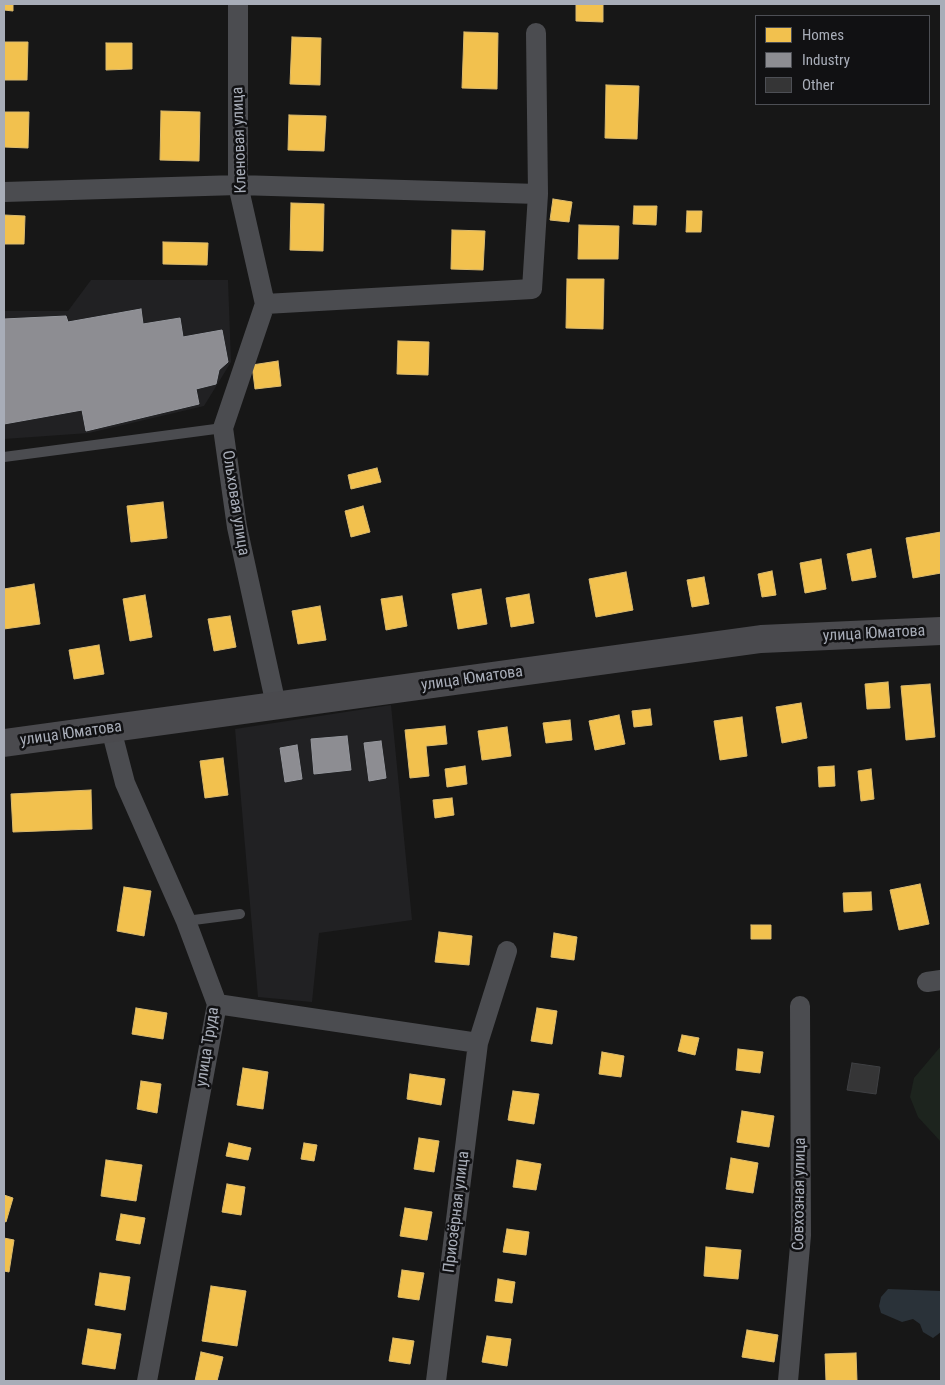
<!DOCTYPE html>
<meta charset="utf-8">
<style>
body{margin:0}
#map{position:relative;width:945px;height:1385px;overflow:hidden;background:#171717;font-family:"Roboto Condensed",sans-serif}
canvas{display:block}
.frame{position:absolute;inset:0;border:5px solid #a8adb8;pointer-events:none}
.legend{position:absolute;left:755px;top:15px;width:175px;height:90px;box-sizing:border-box;background:#111113;border:1px solid #4d4f55;margin:0;padding:6px 9px;list-style:none;font-size:15px;color:#a8adb8}
.legend li{display:flex;align-items:center;gap:10px;height:25px}
.legend b{width:25px;border:1px solid #4d4f55}
</style>
<div id="map">
<canvas width="945" height="1385"></canvas>
<div class="frame"></div>
<ul class="legend">
<li><b style="height:14px;background:#f2c14e"></b>Homes</li>
<li><b style="height:14px;background:#8d8d92"></b>Industry</li>
<li><b style="height:14px;background:#353536"></b>Other</li>
</ul>
</div>
<script>
const context = document.querySelector('canvas').getContext('2d');
context.lineJoin = 'round';
function paint(path, color) {
  context.fillStyle = color;
  context.fill(path, 'evenodd');
}
function poly(rows) {
  const path = new Path2D();
  for (const r of rows) {
    path.moveTo(r[0], r[1]);
    for (let i = 2; i < r.length; i += 2) path.lineTo(r[i], r[i + 1]);
  }
  return path;
}
function trace(path, color, width, dash) {
  context.strokeStyle = color;
  context.lineWidth = width;
  context.lineCap = dash ? 'butt' : 'round';
  context.setLineDash(dash || []);
  context.stroke(path);
}
function label(font, color, halo, rows, align = 'center') {
  context.font = font + ' "Roboto Condensed",sans-serif';
  context.lineWidth = 5;
  context.setLineDash([]);
  context.textBaseline = 'middle';
  context.strokeStyle = halo;
  context.fillStyle = color;
  for (const [text, x, y, turn = 0] of rows) {
    context.save();
    context.translate(x, y);
    context.rotate((+turn || 0) * Math.PI / 180);
    context.textAlign = isNaN(turn) ? turn : align;
    if (halo) context.strokeText(text, 0, 0);
    context.fillText(text, 0, 0);
    context.restore();
  }
}
paint(poly([
 [91,280,228,280,231,362,204,406,89,433,4,439,4,311,68,311],
 [391,705,412,920,319,933,312,1002,258,997,235,729]
]), '#212123');
paint(poly([
 [941,1046,941,1142,918,1117,910,1097,914,1078]
]), '#1d241e');
paint(poly([
 [888,1289,941,1291,941,1332,933,1338,923,1332,920,1324,913,1319,902,1322,881,1313,879,1306,881,1297]
]), '#2a3239');
const homes = poly([
 [4,4,13,4,13,11,4,10,4,4],
 [576,4,603,4,603,22,576,21,576,4],
 [464,32,498,33,497,89,462,88,464,32],
 [292,37,321,38,320,85,290,84,292,37],
 [4,42,28,42,27,80,4,80,4,42],
 [106,43,132,43,132,69,106,70,106,43],
 [606,85,639,86,637,139,605,138,606,85],
 [161,111,200,112,199,161,160,160,161,111],
 [4,112,29,112,28,148,4,147,4,112],
 [289,115,326,116,324,151,288,150,289,115],
 [553,199,572,202,569,222,550,220,553,199],
 [291,203,324,204,323,251,290,250,291,203],
 [634,206,657,206,656,225,633,224,634,206],
 [687,211,702,211,701,232,686,232,687,211],
 [4,215,25,216,24,244,4,244,4,215],
 [579,225,619,226,618,259,578,259,579,225],
 [452,230,485,231,483,270,451,269,452,230],
 [163,242,208,243,207,265,163,264,163,242],
 [567,279,604,279,603,329,566,328,567,279],
 [398,341,429,342,428,375,397,374,398,341],
 [278,361,281,386,255,389,252,365,278,361],
 [377,468,381,482,351,489,348,475,377,468],
 [163,502,167,538,131,542,127,506,163,502],
 [363,506,370,532,351,537,345,511,363,506],
 [941,532,941,573,913,578,906,538,941,532],
 [871,549,876,577,852,581,847,554,871,549],
 [821,559,826,589,805,593,800,563,821,559],
 [772,571,776,595,762,597,758,574,772,571],
 [626,572,633,610,596,617,589,579,626,572],
 [704,577,709,604,692,607,687,580,704,577],
 [34,584,40,624,4,629,4,589,34,584],
 [481,589,487,624,458,629,452,594,481,589],
 [529,594,534,623,511,627,506,598,529,594],
 [145,595,152,637,130,641,123,599,145,595],
 [402,596,407,626,386,630,381,599,402,596],
 [320,606,326,640,298,644,292,611,320,606],
 [230,616,236,647,214,651,208,619,230,616],
 [99,645,104,674,74,679,69,650,99,645],
 [888,682,890,708,867,709,865,684,888,682],
 [930,684,935,737,906,740,901,686,930,684],
 [801,703,807,738,782,743,776,707,801,703],
 [650,709,652,725,634,727,632,711,650,709],
 [619,715,625,744,595,750,589,721,619,715],
 [742,717,747,756,720,760,714,721,742,717],
 [570,720,572,740,546,743,543,723,570,720],
 [445,726,447,744,426,746,429,776,410,778,405,730,445,726],
 [507,727,511,756,482,760,478,731,507,727],
 [223,758,228,795,205,798,200,761,223,758],
 [465,766,467,784,447,787,445,769,465,766],
 [834,766,835,786,819,787,818,767,834,766],
 [871,769,874,799,861,801,858,771,871,769],
 [91,790,92,829,13,832,11,794,91,790],
 [452,798,454,815,435,818,433,800,452,798],
 [920,884,929,924,899,930,890,890,920,884],
 [124,887,151,891,144,936,117,931,124,887],
 [871,892,872,910,844,912,843,893,871,892],
 [751,925,771,925,771,939,751,939,751,925],
 [439,932,472,936,469,965,435,962,439,932],
 [554,933,577,937,574,960,551,957,554,933],
 [136,1008,167,1013,163,1039,132,1034,136,1008],
 [537,1008,557,1011,552,1044,531,1041,537,1008],
 [682,1035,699,1038,695,1055,678,1051,682,1035],
 [738,1049,763,1052,760,1073,736,1070,738,1049],
 [602,1052,624,1056,621,1077,599,1074,602,1052],
 [243,1068,268,1072,263,1109,237,1105,243,1068],
 [410,1074,445,1079,441,1105,407,1099,410,1074],
 [141,1081,161,1084,157,1113,137,1109,141,1081],
 [513,1091,539,1094,534,1124,508,1120,513,1091],
 [742,1111,774,1116,769,1147,737,1142,742,1111],
 [419,1138,439,1141,434,1172,414,1169,419,1138],
 [229,1143,251,1148,248,1160,226,1156,229,1143],
 [304,1143,317,1145,314,1161,301,1159,304,1143],
 [731,1158,758,1163,753,1193,726,1189,731,1158],
 [106,1160,142,1165,136,1201,101,1196,106,1160],
 [517,1160,541,1164,536,1190,513,1187,517,1160],
 [227,1184,245,1187,241,1215,222,1212,227,1184],
 [4,1195,13,1198,6,1222,4,1221,4,1195],
 [405,1208,432,1212,427,1240,400,1236,405,1208],
 [121,1214,145,1218,140,1244,116,1240,121,1214],
 [507,1229,529,1232,526,1255,503,1252,507,1229],
 [4,1238,14,1240,9,1272,4,1271,4,1238],
 [706,1247,741,1250,738,1279,704,1276,706,1247],
 [402,1270,424,1273,419,1300,398,1297,402,1270],
 [100,1273,130,1277,125,1310,95,1305,100,1273],
 [498,1279,515,1282,512,1303,495,1301,498,1279],
 [211,1286,246,1291,237,1346,202,1341,211,1286],
 [88,1329,121,1334,115,1369,82,1364,88,1329],
 [747,1330,778,1335,774,1362,742,1357,747,1330],
 [487,1336,511,1339,507,1366,482,1362,487,1336],
 [393,1338,414,1341,410,1364,389,1361,393,1338],
 [201,1352,223,1357,217,1381,195,1381,201,1352],
 [856,1353,857,1381,826,1381,825,1354,856,1353]
]);
paint(homes, '#f2c14e');
trace(homes, '#dcbb6e', 1);
const industry = poly([
 [141,309,143,324,180,318,183,337,222,330,228,362,219,370,216,384,196,389,199,404,86,431,82,410,4,424,4,319,66,316,68,322,141,309],
 [347,736,351,770,314,774,311,739,347,736],
 [381,741,386,778,369,781,364,743,381,741],
 [297,745,302,779,285,782,280,748,297,745]
]);
paint(industry, '#8d8d92');
trace(industry, '#95979d', 1);
const building = poly([
 [852,1063,880,1067,876,1094,847,1090,852,1063]
]);
paint(building, '#353536');
trace(building, '#3f4043', 1);
trace(poly([
 [4,457,223,428],
 [186,921,240,914]
]), '#4b4c50', 10);
trace(poly([
 [238,4,238,185,265,304],
 [4,192,238,185,538,194,536,33],
 [265,304,223,428,237,527,276,705],
 [265,304,532,289,538,194],
 [111,729,125,783,186,921,217,1004,147,1381],
 [927,982,941,980],
 [217,1004,478,1043,436,1381],
 [478,1043,507,951],
 [788,1381,801,1235,800,1006]
]), '#4b4c50', 20);
trace(poly([
 [4,743,761,639,941,631]
]), '#4a4a4e', 28);
label('16px', '#a8adb8', '#111113', [
 ["Кленовая улица",240,140,-92],
 ["Ольховая улица",235,503,81],
 ["улица Юматова",874,634,-3],
 ["улица Юматова",472,679,-8],
 ["улица Юматова",71,734,-8],
 ["улица Труда",208,1047,-81],
 ["Совхозная улица",800,1194,-89],
 ["Приозёрная улица",457,1212,-83]
]);
</script>
